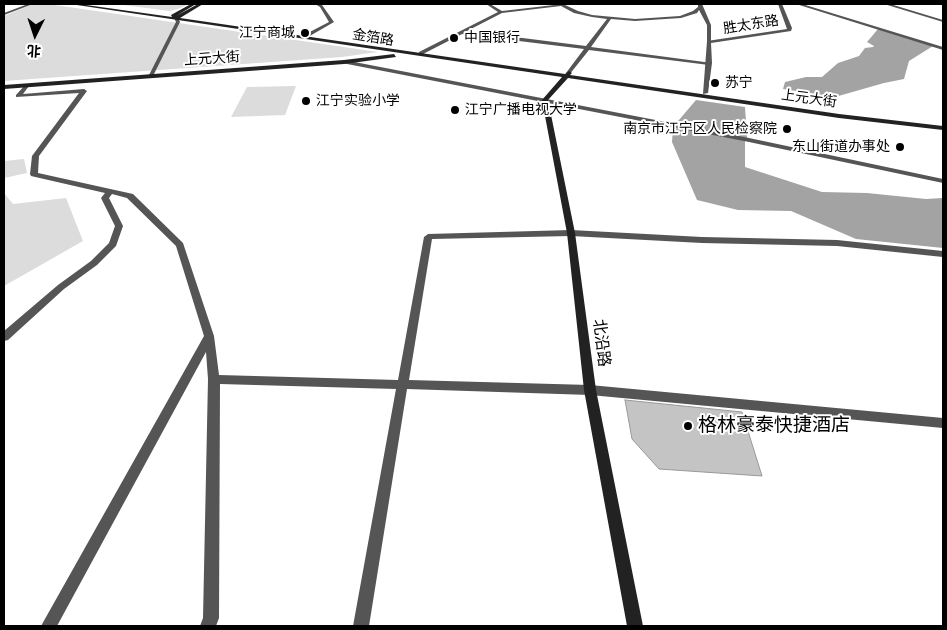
<!DOCTYPE html>
<meta charset="utf-8">
<style>
body{margin:0}
#map{position:relative;width:947px;height:630px;overflow:hidden;background:#fff;font-family:"Fira Sans Condensed","Noto Sans SC",sans-serif}
canvas{display:block}
.frame{position:absolute;inset:0;border:5px solid #000;pointer-events:none}
.north{position:absolute;left:10px;top:10px;width:50px;height:50px;-webkit-text-stroke:4px #fff;paint-order:stroke;rotate:184deg;font-size:14px;font-weight:700;line-height:20px;text-align:center;color:#000}
.north::after{content:'';display:block;margin:auto;width:18px;height:22px;background:#000;clip-path:polygon(50% 0,100% 100%,50% 72%,0 100%)}
</style>
<div id="map">
<canvas width="947" height="630"></canvas>
<div class="frame"></div>
<div class="north">北</div>
</div>
<script>
const context = document.querySelector('canvas').getContext('2d');
context.lineJoin = 'round';
function paint(path, color) {
  context.fillStyle = color;
  context.fill(path, 'evenodd');
}
function poly(rows) {
  const path = new Path2D();
  for (const r of rows) {
    path.moveTo(r[0], r[1]);
    for (let i = 2; i < r.length; i += 2) path.lineTo(r[i], r[i + 1]);
  }
  return path;
}
function trace(path, color, width, dash) {
  context.strokeStyle = color;
  context.lineWidth = width;
  context.lineCap = dash ? 'butt' : 'round';
  context.setLineDash(dash || []);
  context.stroke(path);
}
function label(font, color, halo, rows, align = 'center') {
  context.font = font + ' "Fira Sans Condensed","Noto Sans SC",sans-serif';
  context.lineWidth = 4;
  context.setLineDash([]);
  context.textBaseline = 'middle';
  context.strokeStyle = halo;
  context.fillStyle = color;
  for (const [text, x, y, turn = 0] of rows) {
    context.save();
    context.translate(x, y);
    context.rotate((+turn || 0) * Math.PI / 180);
    context.textAlign = isNaN(turn) ? turn : align;
    if (halo) context.strokeText(text, 0, 0);
    context.fillText(text, 0, 0);
    context.restore();
  }
}
paint(poly([
 [41,4,48,4,378,52,342,57,4,81,4,16,31,5],
 [116,4,189,4,178,9,169,11],
 [296,86,285,115,231,117,247,87],
 [24,159,27,173,4,178,4,161],
 [4,193,13,204,66,198,83,241,4,286]
]), '#dcdcdc');
paint(poly([
 [878,29,933,46,909,61,904,79,884,83,835,97,783,89,785,82,806,77,822,77,838,63,859,56,865,48,873,47,874,46,867,42],
 [696,100,745,107,747,137,745,141,745,167,822,192,867,193,926,199,943,198,943,248,856,239,791,211,738,210,697,200,672,142,673,127]
]), '#a3a3a3');
const building = poly([
 [625,400,742,412,762,476,659,469,632,439,625,400]
]);
paint(building, '#c4c4c4');
trace(building, '#999', 1);
paint(poly([
 [28,4,33,4,4,15,4,13,28,4],
 [315,4,322,5,334,22,308,37,304,37,304,35,329,22,320,7,315,4],
 [486,4,490,4,502,11,563,4,578,11,592,15,635,19,680,16,693,11,698,7,698,4,702,4,711,25,711,43,707,42,707,25,699,10,697,13,681,18,635,21,611,19,591,47,712,63,709,65,589,50,569,75,566,73,584,49,462,34,423,54,419,54,419,52,498,12,486,4],
 [561,6,574,13,592,17,607,19,586,46,467,31,502,13,561,6],
 [796,4,802,4,943,47,943,50,796,4],
 [884,4,890,4,943,20,943,22,884,4],
 [174,18,178,18,180,22,153,76,148,77,176,22,174,18],
 [344,60,749,138,943,179,943,183,749,142,342,63,341,62,344,60],
 [26,84,29,86,23,94,84,89,87,91,39,156,38,173,133,194,183,243,214,336,219,375,398,380,424,237,428,234,571,230,702,237,837,240,943,251,943,257,837,246,702,243,571,236,432,239,409,380,590,385,943,418,943,428,590,395,407,389,369,626,353,626,396,389,220,384,219,618,216,626,200,626,203,618,208,379,206,352,57,626,41,626,204,336,176,246,127,198,112,194,109,198,123,226,116,246,97,265,64,289,8,340,4,341,4,331,58,285,91,261,109,243,115,226,101,198,105,193,31,176,30,174,32,156,79,93,16,97,16,95,26,84]
]), '#555');
paint(poly([
 [778,4,782,4,792,28,791,31,711,43,712,63,708,93,703,94,707,41,787,29,778,4]
]), '#555');
paint(poly([
 [70,4,79,4,172,17,171,15,191,4,196,4,176,16,198,4,203,4,180,18,565,74,569,71,572,73,570,75,839,114,943,126,943,130,839,118,568,78,548,100,575,233,596,390,643,626,627,626,584,390,567,233,542,100,562,77,70,4],
 [394,54,396,57,344,64,4,89,4,85,344,60,394,54]
]), '#222');
for (const [x, y, r, color] of [
 [305,33,5,"#000"],
 [454,38,5,"#000"],
 [715,83,5,"#000"],
 [306,101,5,"#000"],
 [455,110,5,"#000"],
 [787,129,5,"#000"],
 [900,147,5,"#000"],
 [688,426,5,"#000"]
]) {
  const dot = new Path2D();
  dot.arc(x, y, r, 0, 2 * Math.PI);
  context.fillStyle = color;
  context.fill(dot);
  trace(dot, '#fff', 2);
}
label('14px', '#000', '#fff', [
 ["胜太东路",751,25,-9],
 ["金箔路",373,38,9],
 ["上元大街",212,59,-4],
 ["上元大街",809,99,8]
]);
label('14px', '#000', '#fff', [
 ["江宁商城",295,33,"right"],
 ["中国银行",464,38],
 ["苏宁",725,83],
 ["江宁实验小学",316,101],
 ["江宁广播电视大学",465,110],
 ["南京市江宁区人民检察院",777,129,"right"],
 ["东山街道办事处",890,147,"right"]
], 'left');
label('16px', '#000', '#fff', [
 ["北沿路",601,343,83]
]);
label('19px', '#000', '#fff', [
 ["格林豪泰快捷酒店",698,426]
], 'left');
</script>
